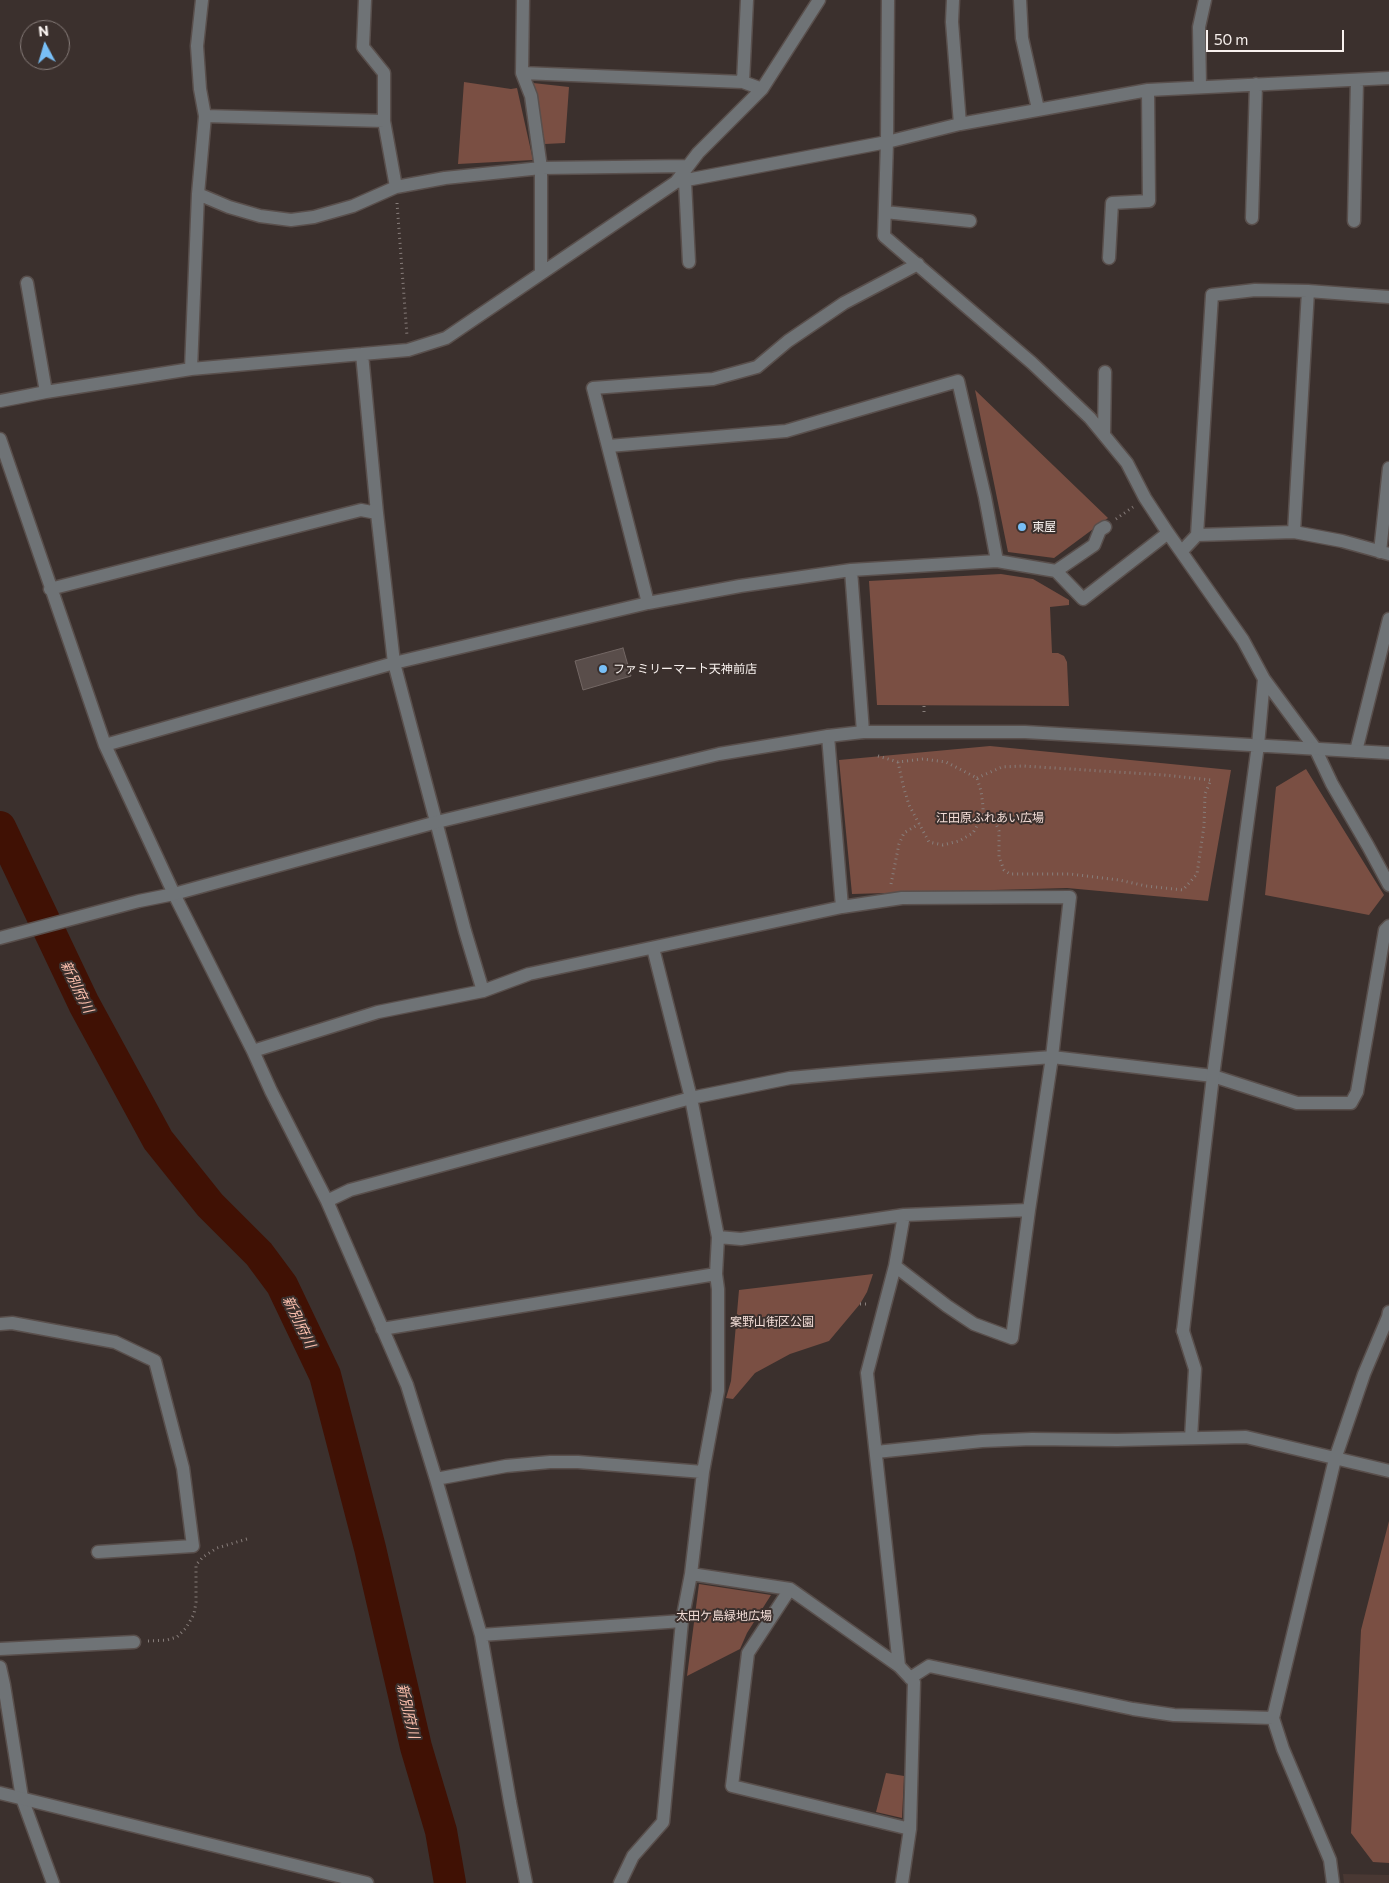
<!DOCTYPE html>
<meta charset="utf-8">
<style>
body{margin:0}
#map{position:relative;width:1389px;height:1883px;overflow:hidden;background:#3b302d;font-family:Commissioner,sans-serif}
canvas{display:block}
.north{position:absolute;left:20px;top:20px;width:50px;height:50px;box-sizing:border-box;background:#3b302d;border:1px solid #877d7a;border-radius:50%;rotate:354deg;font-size:14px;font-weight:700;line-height:20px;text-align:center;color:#f8f1ee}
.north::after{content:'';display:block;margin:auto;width:18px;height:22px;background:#78bff7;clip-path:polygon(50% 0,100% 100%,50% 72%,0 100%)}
.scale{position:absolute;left:1206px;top:30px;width:138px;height:22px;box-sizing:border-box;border:2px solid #f8f1ee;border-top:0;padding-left:6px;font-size:15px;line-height:18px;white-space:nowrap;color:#f8f1ee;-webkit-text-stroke:4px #3b302d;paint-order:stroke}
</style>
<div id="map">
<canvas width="1389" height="1883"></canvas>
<div class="north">N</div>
<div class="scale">50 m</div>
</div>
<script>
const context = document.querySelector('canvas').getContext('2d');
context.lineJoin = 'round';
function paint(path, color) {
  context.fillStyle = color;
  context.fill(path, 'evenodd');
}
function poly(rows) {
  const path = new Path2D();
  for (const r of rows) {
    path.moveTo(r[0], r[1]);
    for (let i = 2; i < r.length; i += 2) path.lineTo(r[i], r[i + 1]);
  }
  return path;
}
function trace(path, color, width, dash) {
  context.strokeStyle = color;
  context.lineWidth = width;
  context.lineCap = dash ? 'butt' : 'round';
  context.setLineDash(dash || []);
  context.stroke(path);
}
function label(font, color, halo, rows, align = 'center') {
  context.font = font + ' Commissioner,"Noto Sans JP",sans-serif';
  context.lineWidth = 4;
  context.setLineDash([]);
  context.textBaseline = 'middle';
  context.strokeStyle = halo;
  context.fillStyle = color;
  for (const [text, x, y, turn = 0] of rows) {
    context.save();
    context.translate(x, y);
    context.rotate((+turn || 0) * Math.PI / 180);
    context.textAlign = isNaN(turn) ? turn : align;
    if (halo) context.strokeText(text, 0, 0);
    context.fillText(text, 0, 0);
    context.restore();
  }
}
paint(poly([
 [1343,1874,1389,1875,1389,1883,1344,1883]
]), '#493833');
paint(poly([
 [464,82,511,89,517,88,533,160,458,164],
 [533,83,569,87,565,143,545,144],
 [975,390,1108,518,1054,558,1008,552],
 [1001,574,1033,579,1069,600,1069,605,1050,607,1052,653,1058,653,1064,656,1067,662,1069,706,877,705,869,581],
 [990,746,1231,770,1208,901,1067,888,852,894,839,760],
 [1306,769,1384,895,1369,915,1265,895,1276,787],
 [873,1274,867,1292,860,1304,829,1341,790,1354,755,1373,733,1399,726,1398,731,1381,739,1290],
 [1389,1521,1389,1863,1373,1862,1351,1833,1361,1630],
 [699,1584,771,1595,747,1633,740,1649,687,1676],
 [886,1773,904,1776,902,1818,876,1812]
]), '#7a4f43');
trace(poly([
 [0,827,84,1004,158,1140,210,1205,259,1254,282,1285,325,1375,370,1548,416,1747,441,1831,450,1883]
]), '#401104', 32);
const building = poly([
 [623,648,631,676,583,690,575,661,623,648]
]);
paint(building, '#594d4a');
trace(building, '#736764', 1);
const minor = poly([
 [365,0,363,47,384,73,384,121],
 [523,0,522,73,531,96,541,168,541,272],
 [747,0,743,82,762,89],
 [888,0,887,142,884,236,1032,363,1090,418,1127,463,1145,498,1168,533,1243,640,1264,679,1315,748,1332,784,1368,846,1389,885],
 [953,0,952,22,960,124],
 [1020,0,1022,38,1038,109],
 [522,73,743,82],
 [1200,87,1199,27,1205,0],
 [205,116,384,121,396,187],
 [685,181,689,262],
 [676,182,887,142,960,124,1148,90,1389,78],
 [198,194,229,207,260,216,291,220,314,217,353,206,396,187,445,178,541,168,687,166],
 [885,212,970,221],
 [1252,218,1256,84],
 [1354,221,1357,80],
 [1109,258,1112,203,1149,201,1148,90],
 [27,283,46,392],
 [362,354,377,513],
 [191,369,198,194,205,116,200,89,197,46,202,0],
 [0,401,46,392,191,369,408,350,446,338,676,182,698,153,762,89,819,0],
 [1104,435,1105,372],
 [0,439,105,745,174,894,253,1051,271,1091,327,1201,407,1385,436,1479,481,1635,510,1802,526,1883],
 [609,446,786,431,958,381,985,497,997,561],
 [1294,532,1308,291],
 [1197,535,1212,295,1255,290,1308,291,1389,297],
 [1182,551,1197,535,1294,532,1342,541,1389,554],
 [1380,552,1389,468],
 [851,570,863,732],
 [1056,571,1094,545,1100,530,1105,527],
 [50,589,361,510,377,513,394,663,465,931,483,991],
 [648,603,593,388,713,379,757,367,788,341,844,303,918,264],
 [828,736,842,907],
 [105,745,394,663,648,603,740,586,851,570,997,561,1056,571,1083,599,1168,533],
 [1258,745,1264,679],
 [1356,751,1389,619],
 [253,1051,378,1012,483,991,529,974,842,907,902,898,1070,897,1052,1057,1029,1210,1012,1338,974,1324,947,1306,895,1266,867,1373,899,1666],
 [327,1201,350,1190,691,1098,790,1078,867,1071,1052,1057,1213,1076,1297,1103,1351,1103,1357,1092,1385,930,1389,926],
 [718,1237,741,1239,904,1215,1029,1210],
 [895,1266,904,1215],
 [0,1324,12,1323,115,1342,155,1361,183,1468,193,1546,98,1552],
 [382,1329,716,1274],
 [1183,1331,1195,1369,1191,1438],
 [876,1452,982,1441,1032,1439,1117,1440,1246,1437,1389,1471],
 [436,1479,506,1466,550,1462,578,1462,703,1472],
 [691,1574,790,1589,899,1666,914,1682,910,1829,902,1883],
 [790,1589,748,1653,732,1786,910,1829],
 [481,1635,682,1621],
 [0,1649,134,1642],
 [0,1667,4,1685,22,1798,53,1883],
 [910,1678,929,1666,1133,1709,1174,1715,1273,1718],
 [620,1883,633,1856,663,1822,682,1621,691,1574,703,1472,718,1391,718,1289,716,1274,718,1237,691,1098,653,948],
 [1333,1883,1330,1860,1283,1749,1273,1718,1335,1459,1364,1374,1388,1317,1389,1312]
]);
const tertiary = poly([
 [0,938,139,901,174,894,437,822,719,754,828,736,863,732,1025,732,1389,753],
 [1183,1331,1213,1076,1258,745],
 [0,1793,367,1883]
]);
trace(minor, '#594f4c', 15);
trace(tertiary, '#594f4c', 15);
trace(poly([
 [397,203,407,336],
 [1116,519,1133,507],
 [924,706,924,712],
 [878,756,898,762,923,759,946,762,977,778,981,791,983,806,983,815,973,833,959,841,943,845,929,842,909,805,903,785,898,762],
 [977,778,1002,767,1023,766,1164,775,1211,780,1205,794,1204,826,1197,874,1183,890,1146,886,1119,880,1070,874,1010,874,1004,870,999,857,999,831,995,821,989,816,983,815],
 [891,884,899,844,904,833,919,824],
 [860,1304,869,1304],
 [148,1641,167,1640,177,1637,186,1628,194,1614,196,1602,196,1565,203,1557,217,1548,247,1539]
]), '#887e7b', 3, [1, 4]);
trace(minor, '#6f7376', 12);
trace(tertiary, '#6f7376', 12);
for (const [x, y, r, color] of [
 [1022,527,5,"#78bff7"],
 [603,669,5,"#78bff7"]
]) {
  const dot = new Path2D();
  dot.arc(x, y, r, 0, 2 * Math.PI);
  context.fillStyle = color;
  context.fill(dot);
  trace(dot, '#3b302d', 2);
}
label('12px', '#f8f1ee', '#3b302d', [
 ["東屋",1032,527],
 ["ファミリーマート天神前店",613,669]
], 'left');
label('12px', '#f3ddd7', '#3b302d', [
 ["江田原ふれあい広場",990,818],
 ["案野山街区公園",772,1322],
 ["太田ケ島緑地広場",724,1616]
]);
label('italic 14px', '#fcbfad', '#3b302d', [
 ["新別府川",77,987,64],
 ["新別府川",299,1322,64],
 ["新別府川",408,1711,77]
]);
</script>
